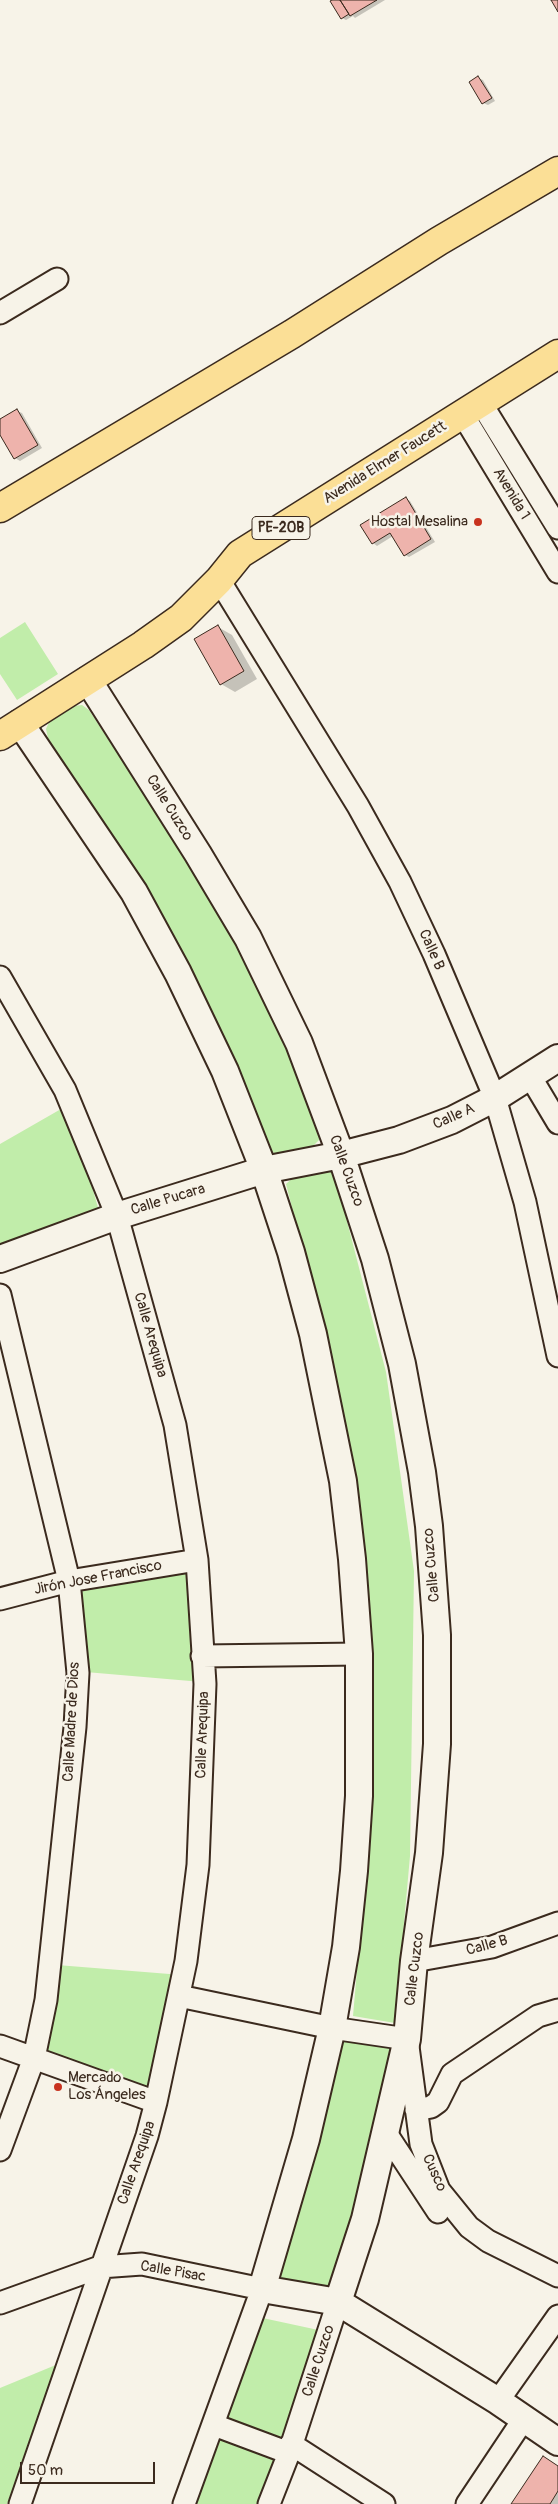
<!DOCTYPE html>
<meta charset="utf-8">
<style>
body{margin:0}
#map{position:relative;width:558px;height:2504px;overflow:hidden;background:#f7f3e8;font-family:Pangolin,sans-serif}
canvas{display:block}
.scale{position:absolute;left:20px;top:2462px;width:135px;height:22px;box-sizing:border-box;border:2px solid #3b2a1e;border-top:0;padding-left:6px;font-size:15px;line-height:18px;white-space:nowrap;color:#3b2a1e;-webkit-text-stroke:4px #f7f3e8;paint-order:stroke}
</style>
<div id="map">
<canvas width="558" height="2504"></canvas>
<div class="scale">50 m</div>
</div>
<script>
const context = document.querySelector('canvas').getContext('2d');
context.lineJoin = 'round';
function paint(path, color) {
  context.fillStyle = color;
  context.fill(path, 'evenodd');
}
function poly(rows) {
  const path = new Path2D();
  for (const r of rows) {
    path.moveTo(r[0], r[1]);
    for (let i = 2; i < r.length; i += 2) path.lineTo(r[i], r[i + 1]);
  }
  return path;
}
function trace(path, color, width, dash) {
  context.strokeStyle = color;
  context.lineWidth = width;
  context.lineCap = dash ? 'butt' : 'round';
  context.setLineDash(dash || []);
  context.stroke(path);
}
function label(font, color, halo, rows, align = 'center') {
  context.font = font + ' Pangolin,sans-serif';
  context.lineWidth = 5;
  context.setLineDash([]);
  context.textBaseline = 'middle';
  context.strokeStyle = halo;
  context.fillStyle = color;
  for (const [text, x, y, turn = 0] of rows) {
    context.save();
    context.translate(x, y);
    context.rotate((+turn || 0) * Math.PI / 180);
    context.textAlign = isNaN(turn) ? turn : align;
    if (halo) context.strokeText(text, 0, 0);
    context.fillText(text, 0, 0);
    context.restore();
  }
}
paint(poly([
 [25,622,58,674,17,700,0,674,0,638],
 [82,705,89,710,220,910,278,1025,322,1130,319,1140,313,1146,282,1156,274,1153,268,1147,186,959,155,905,48,738,46,729,50,720,73,706],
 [61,1109,84,1159,99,1211,0,1250,0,1144],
 [321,1167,334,1171,386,1372,414,1571,410,1856,395,2023,353,2016,372,1797,367,1578,336,1380,286,1184,298,1173],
 [195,1558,202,1682,74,1671,59,1585],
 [57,1965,182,1975,154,2096,39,2057],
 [337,2036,399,2045,333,2301,269,2289],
 [258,2317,323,2331,286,2446,219,2422],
 [63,2362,7,2504,0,2504,0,2388],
 [219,2433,282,2457,263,2504,191,2504]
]), '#c1edaa');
paint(poly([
 [334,0,385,0,355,18,353,16,346,20,342,18],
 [478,78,483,80,495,101,488,105,483,103],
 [17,411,22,413,42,448,20,461,15,458,0,432,0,421],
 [406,499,410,501,435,542,409,557,405,555,393,536,377,546,373,543],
 [218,627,232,635,257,679,235,692,221,684],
 [558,2467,558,2504,513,2504]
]), '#0003');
const building = poly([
 [332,0,340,0,349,14,341,19,330,1,332,0],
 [340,0,377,0,350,16,340,0],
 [551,0,558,0,558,12,551,0],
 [478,76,492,98,482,104,469,82,478,76],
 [17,409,38,445,14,459,0,435,0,419,17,409],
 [406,497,431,539,404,556,390,533,372,544,360,525,406,497],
 [218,625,244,671,220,685,194,639,218,625],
 [543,2456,558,2466,558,2491,550,2504,511,2504,543,2456]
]);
paint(building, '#eeb3ac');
trace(building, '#3b2a1e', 1);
const minor = poly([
 [0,313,57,279],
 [481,403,558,528],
 [463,415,558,572],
 [219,580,358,806,400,882,434,954,495,1098,525,1202,558,1356],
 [0,977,65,1090,117,1216,175,1425,197,1560,205,1684,198,1865,186,1961,156,2102,147,2136,20,2504],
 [530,1076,558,1123],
 [0,1295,69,1581,78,1673,75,1727,46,2000,34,2058,0,2150],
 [0,1599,69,1581,197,1560],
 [202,1656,359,1654],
 [414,1961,492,1947,558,1923],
 [179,1996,332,2028,407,2039,421,2144,439,2190,469,2227,488,2241,558,2276],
 [0,2046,156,2102],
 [416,2110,431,2107,438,2102,452,2074,538,2016,558,2010],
 [386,2133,438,2212],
 [0,2303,100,2267,142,2264,262,2289,184,2504],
 [498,2401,558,2316],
 [214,2425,289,2453],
 [291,2444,384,2504],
 [269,2504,289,2453,338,2302],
 [467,2504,523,2420]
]);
const tertiary = poly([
 [88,680,198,854,248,938,299,1043,341,1155,375,1259,402,1364,422,1472,429,1526,437,1635,437,1744,429,1853,414,1961,407,2039,365,2219,338,2302],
 [20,723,134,892,178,973,225,1071,264,1170,291,1252,313,1334,343,1481,352,1559,359,1654,359,1796,354,1871,346,1947,332,2028,306,2139,262,2289,338,2302,498,2401,558,2442],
 [0,1259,117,1216,264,1170,341,1155,399,1140,452,1120,495,1098,558,1058]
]);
const trunk = poly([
 [0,508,292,334,439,241,558,171],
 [0,736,143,645,181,618,219,580,240,554,558,354]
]);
trace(minor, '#3b2a1e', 25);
trace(tertiary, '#3b2a1e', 30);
trace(trunk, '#3b2a1e', 31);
trace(minor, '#f7f3e8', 21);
trace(tertiary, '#f7f3e8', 26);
trace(trunk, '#fbdf96', 28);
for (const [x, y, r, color] of [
 [478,522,5,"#c8321e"],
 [58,2087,5,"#c8321e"]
]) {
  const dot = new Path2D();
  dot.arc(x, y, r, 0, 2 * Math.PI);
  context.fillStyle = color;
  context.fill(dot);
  trace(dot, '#f7f3e8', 2);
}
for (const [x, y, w] of [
 [281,528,58]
]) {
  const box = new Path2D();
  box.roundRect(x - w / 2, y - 11.5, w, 23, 4);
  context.fillStyle = '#f7f3e8';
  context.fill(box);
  trace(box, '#3b2a1e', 1);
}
label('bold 14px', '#3b2a1e', null, [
 ["PE-20B",281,528]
]);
label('15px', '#3b2a1e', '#f7f3e8', [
 ["Avenida Elmer Faucett",385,463,-32],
 ["Avenida 1",511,494,59],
 ["Calle Cuzco",169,808,58],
 ["Calle B",431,950,66],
 ["Calle A",454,1117,-24],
 ["Calle Cuzco",346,1171,70],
 ["Calle Pucara",168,1200,-17],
 ["Calle Arequipa",150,1335,74],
 ["Calle Cuzco",432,1565,-95],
 ["Jirón Jose Francisco",98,1578,-11],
 ["Calle Madre de Dios",72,1722,-87],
 ["Calle Arequipa",203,1735,-88],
 ["Calle B",487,1946,-15],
 ["Calle Cuzco",415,1969,-83],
 ["Calle Arequipa",137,2163,-71],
 ["Cusco",434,2173,66],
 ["Calle Pisac",173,2272,10],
 ["Calle Cuzco",319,2361,-72]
]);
label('15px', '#3b2a1e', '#f7f3e8', [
 ["Hostal Mesalina",468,522],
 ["Mercado",68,2078,"left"],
 ["Los Ángeles",68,2095,"left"]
], 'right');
</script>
